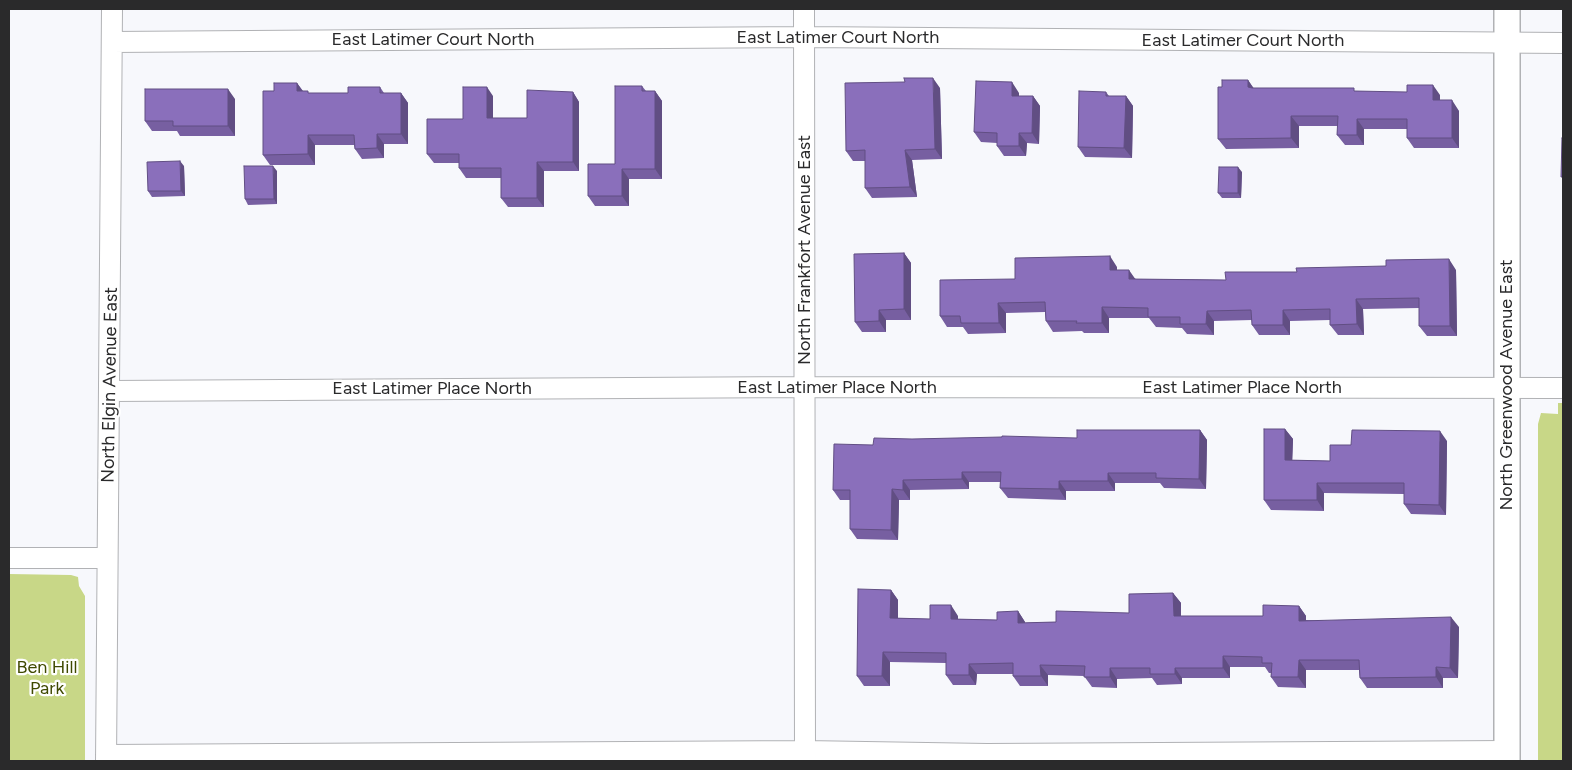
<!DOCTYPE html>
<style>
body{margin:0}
#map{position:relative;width:1572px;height:770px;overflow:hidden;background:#f7f8fc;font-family:Figtree,sans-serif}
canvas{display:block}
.frame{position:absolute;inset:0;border:10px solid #2a2a2b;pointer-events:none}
</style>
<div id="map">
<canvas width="1572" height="770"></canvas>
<div class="frame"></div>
</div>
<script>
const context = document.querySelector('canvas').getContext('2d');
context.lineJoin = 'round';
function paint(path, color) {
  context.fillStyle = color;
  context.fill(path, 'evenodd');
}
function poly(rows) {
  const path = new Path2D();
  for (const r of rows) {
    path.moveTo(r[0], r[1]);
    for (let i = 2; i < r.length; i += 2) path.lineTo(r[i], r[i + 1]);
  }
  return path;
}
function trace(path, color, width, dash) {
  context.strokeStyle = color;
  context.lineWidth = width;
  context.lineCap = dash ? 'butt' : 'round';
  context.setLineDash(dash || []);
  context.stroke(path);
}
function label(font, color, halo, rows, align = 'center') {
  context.font = font + ' Figtree,sans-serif';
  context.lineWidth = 4.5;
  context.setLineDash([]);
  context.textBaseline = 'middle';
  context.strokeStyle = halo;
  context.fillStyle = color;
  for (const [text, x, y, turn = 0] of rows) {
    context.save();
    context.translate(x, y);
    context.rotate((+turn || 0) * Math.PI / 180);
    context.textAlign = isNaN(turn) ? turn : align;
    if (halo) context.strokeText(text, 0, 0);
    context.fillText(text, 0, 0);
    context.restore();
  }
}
paint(poly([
 [1558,403,1563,403,1563,761,1538,761,1538,424,1541,413,1558,414],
 [9,574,71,575,78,577,79,586,85,596,85,761,9,761]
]), '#c8d787');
const minor = poly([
 [804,9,805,761],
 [112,42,804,37,1563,43],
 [110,391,805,387,1563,388],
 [9,558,107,558],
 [106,755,805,751,987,754,1507,751],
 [106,761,112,9]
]);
const tertiary = poly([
 [1507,761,1507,9]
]);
trace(minor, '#b1b2b5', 22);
trace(tertiary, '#b1b2b5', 28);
trace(minor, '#fff', 20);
trace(tertiary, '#fff', 25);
paint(poly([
 [1248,80,1253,88,1356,91,1440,95,1440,100,1459,111,1459,148,1414,148,1407,138,1407,129,1364,129,1364,145,1345,145,1337,135,1338,126,1299,126,1299,148,1226,149,1218,139,1222,87],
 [297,83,303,91,309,93,348,93,380,87,384,93,401,93,408,103,408,144,384,144,384,158,362,159,355,149,354,145,315,145,315,165,270,165,263,155,274,91],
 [642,86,646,91,655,91,662,101,662,179,629,179,629,206,595,206,588,196,615,164],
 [940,88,942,159,912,160,917,197,872,198,865,188,865,161,853,161,846,151],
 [573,92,579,102,579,171,544,171,544,207,508,207,501,198,501,178,466,178,459,168,459,163,434,163,427,154,463,119,493,96,493,118,527,118],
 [1106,92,1109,96,1126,96,1133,106,1132,158,1085,157,1078,147],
 [1019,93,1019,96,1033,96,1040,106,1039,144,1027,143,1026,156,1004,156,997,146,997,143,981,142,974,132],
 [235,99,235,136,180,136,177,131,152,131,145,121],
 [184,166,185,196,152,197,148,191],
 [277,171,277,204,248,205,245,199],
 [1242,172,1241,198,1222,198,1218,193],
 [904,253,911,263,911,320,886,320,886,332,862,332,855,322],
 [1117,267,1117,270,1136,279,1226,280,1456,270,1457,336,1427,336,1419,326,1419,308,1363,309,1364,335,1338,335,1330,325,1330,320,1290,321,1290,335,1259,335,1252,325,1252,320,1214,321,1214,335,1187,334,1182,328,1156,327,1149,318,1109,318,1109,333,1084,333,1082,331,1053,332,1046,321,1045,312,1006,313,1006,333,968,334,963,327,947,327,940,316,1015,279],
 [1285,429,1293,439,1292,460,1330,461,1351,445,1447,441,1446,515,1411,514,1404,504,1404,494,1324,493,1324,511,1271,510,1264,500],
 [1200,430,1207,440,1206,489,1164,488,1160,483,1115,483,1115,491,1066,491,1066,500,1008,498,1000,488,1001,482,969,482,969,489,910,490,910,500,899,500,898,540,857,539,850,529,850,500,840,500,833,490,873,445,912,439,1077,438],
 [891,590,898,600,898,618,930,619,958,616,958,619,997,620,1018,611,1025,622,1025,623,1056,622,1129,613,1173,593,1181,603,1181,616,1263,616,1299,606,1306,616,1306,620,1459,627,1458,678,1443,678,1443,688,1367,688,1360,678,1359,670,1306,670,1306,688,1278,687,1271,677,1271,673,1269,673,1265,667,1230,667,1230,678,1182,678,1182,684,1157,685,1152,678,1117,679,1117,688,1092,687,1084,676,1048,675,1048,686,1020,686,1013,676,1013,674,977,674,976,685,953,685,946,675,946,663,890,662,890,686,864,686,857,676]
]), '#775fa1');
paint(poly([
 [933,78,940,88,942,159,935,149],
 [1248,80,1255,90,1248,87],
 [1012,82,1019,93,1019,106,1012,96],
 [297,83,304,93,297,91],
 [1433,85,1440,95,1440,111,1433,100],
 [487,87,493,96,493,127,487,118],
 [228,89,235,99,235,136,228,126],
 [655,91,662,101,662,179,655,169],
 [573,92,579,102,579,171,573,162],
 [401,93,408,103,408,144,401,134],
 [1033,96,1040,106,1039,144,1032,133],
 [1126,96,1133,106,1132,158,1124,148],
 [1452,100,1459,111,1459,148,1452,138],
 [1291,116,1299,126,1299,148,1291,138],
 [1357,119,1364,129,1364,145,1357,135],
 [1019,133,1027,143,1026,156,1019,146],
 [377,134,384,144,384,158,377,148],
 [308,135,315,145,315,165,308,154],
 [905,150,912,160,917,197,910,187],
 [180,161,184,166,185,196,181,191],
 [537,162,544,171,544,207,537,198],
 [273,166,277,171,277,204,274,199],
 [1238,167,1242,172,1241,198,1238,193],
 [622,169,629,179,629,206,622,196],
 [904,253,911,263,911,320,904,309],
 [1110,256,1117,267,1117,280,1110,270],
 [1449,259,1456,270,1457,336,1450,326],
 [1129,270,1136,280,1129,279],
 [1356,299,1363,309,1364,335,1357,324],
 [998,303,1006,313,1006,333,999,323],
 [1102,307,1109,318,1109,333,1102,323],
 [879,310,886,320,886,332,879,321],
 [1283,310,1290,321,1290,335,1283,325],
 [1207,311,1214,321,1214,335,1206,324],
 [1285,429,1293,439,1292,471,1285,460],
 [1200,430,1207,440,1206,489,1199,479],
 [1440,431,1447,441,1446,515,1439,505],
 [962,472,969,482,969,489,962,479],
 [1108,473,1115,483,1115,491,1108,481],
 [903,480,910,490,910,500,903,490],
 [1059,481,1066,491,1066,500,1059,489],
 [1317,483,1324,493,1324,511,1317,500],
 [892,489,899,500,898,540,891,530],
 [891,590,898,600,898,628,890,618],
 [1173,593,1181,603,1181,626,1174,616],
 [951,605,958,616,958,629,951,619],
 [1299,606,1306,616,1306,631,1299,621],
 [1018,611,1025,622,1025,633,1018,623],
 [1451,617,1459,627,1458,678,1450,668],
 [883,652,890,662,890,686,882,676],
 [1223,656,1230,667,1230,678,1223,668],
 [1299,660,1306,670,1306,688,1298,677],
 [969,664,977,674,976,685,969,675],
 [1040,665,1048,675,1048,686,1041,676],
 [1436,667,1443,678,1443,688,1436,677],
 [1110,668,1117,679,1117,688,1110,677],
 [1175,668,1182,678,1182,684,1175,674]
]), '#614e83');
const building = poly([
 [904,78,933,78,935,149,905,150,910,187,865,188,865,150,846,151,845,83,905,82,904,78],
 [1222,80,1248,80,1248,87,1252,88,1354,88,1354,91,1407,92,1407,85,1433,85,1433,100,1452,100,1452,138,1407,138,1407,119,1357,119,1357,135,1337,135,1338,116,1291,116,1291,138,1218,139,1218,87,1222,87,1222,80],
 [976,81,1012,82,1012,96,1033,96,1032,133,1019,133,1019,146,997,146,997,133,974,132,976,81],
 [274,83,297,83,297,91,308,91,308,93,348,93,348,87,380,87,380,93,401,93,401,134,377,134,377,148,355,149,354,135,308,135,308,154,263,155,263,91,274,91,274,83],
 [615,86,642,86,642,91,655,91,655,169,622,169,622,196,588,196,588,164,615,164,615,86],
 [463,87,487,87,487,118,527,118,527,90,573,92,573,162,537,162,537,198,501,198,501,168,459,168,459,154,427,154,427,119,463,119,463,87],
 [145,89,228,89,228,126,173,126,173,121,145,121,145,89],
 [1079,91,1106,92,1106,96,1126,96,1124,148,1078,147,1079,91],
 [1562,138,1563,138,1563,177,1561,177,1562,138],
 [180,161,181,191,148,191,147,162,180,161],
 [244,166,273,166,274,199,245,199,244,166],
 [1219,167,1238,167,1238,193,1218,193,1219,167],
 [904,253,904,309,879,310,879,321,855,322,854,254,904,253],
 [1110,256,1110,270,1129,270,1129,279,1226,280,1225,272,1297,272,1296,268,1386,266,1386,260,1449,259,1450,326,1419,326,1419,298,1356,299,1357,324,1330,325,1330,309,1283,310,1283,325,1252,325,1251,310,1207,311,1206,324,1180,324,1180,317,1148,317,1148,308,1102,307,1102,323,1076,323,1077,321,1046,321,1045,302,998,303,999,323,961,323,960,316,940,316,940,280,1015,279,1015,258,1110,256],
 [1264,429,1285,429,1285,460,1330,461,1330,445,1351,445,1352,430,1440,431,1439,505,1404,504,1404,483,1317,483,1317,500,1264,500,1264,429],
 [1077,430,1200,430,1199,479,1156,478,1156,473,1108,473,1108,481,1059,481,1059,489,1000,488,1001,472,962,472,962,479,903,480,903,490,892,489,891,530,850,529,850,490,833,490,834,444,873,445,874,438,912,439,1002,437,1002,436,1077,438,1077,430],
 [858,589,891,590,890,618,930,619,930,605,951,605,951,619,997,620,997,612,1018,611,1018,623,1056,622,1056,611,1129,613,1129,594,1173,593,1174,616,1263,616,1263,605,1299,606,1299,621,1451,617,1450,668,1436,667,1436,677,1360,678,1359,660,1299,660,1298,677,1271,677,1272,663,1262,663,1262,657,1223,656,1223,668,1175,668,1175,674,1150,674,1150,668,1110,668,1110,677,1084,677,1085,666,1040,665,1041,676,1013,676,1013,663,969,664,969,675,946,675,946,653,883,652,882,676,857,676,858,589]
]);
paint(building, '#8a6fbb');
trace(building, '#614e83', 1);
label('18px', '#2a2a2b', '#fff', [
 ["East Latimer Court North",838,38],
 ["East Latimer Court North",433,40],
 ["East Latimer Court North",1243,41],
 ["North Frankfort Avenue East",805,250,-90],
 ["North Elgin Avenue East",110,385,-89],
 ["North Greenwood Avenue East",1507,385,-90],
 ["East Latimer Place North",837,388],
 ["East Latimer Place North",1242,388],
 ["East Latimer Place North",432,389]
]);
label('18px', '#3f4901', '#fff', [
 ["Ben Hill",47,668],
 ["Park",47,689]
]);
</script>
